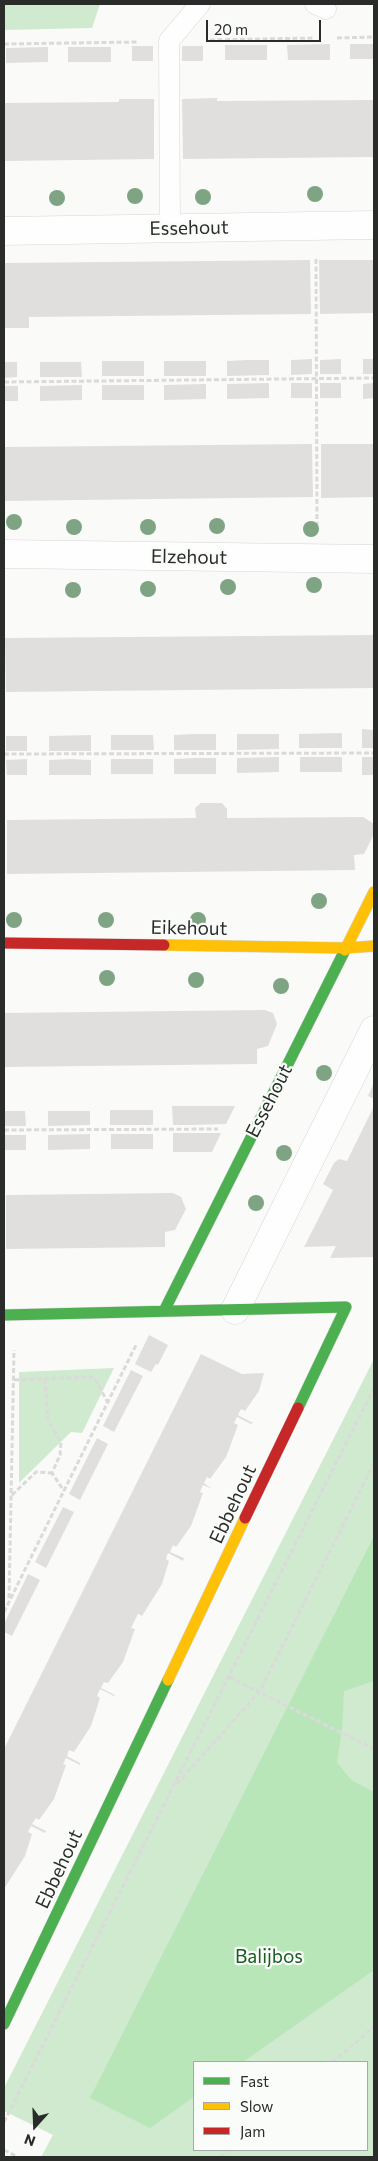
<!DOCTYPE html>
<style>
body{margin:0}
#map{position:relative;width:378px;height:2161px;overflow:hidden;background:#fafbf9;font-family:Commissioner,sans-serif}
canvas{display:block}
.frame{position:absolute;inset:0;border:5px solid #2a2c2a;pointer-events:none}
.legend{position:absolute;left:193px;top:2061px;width:175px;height:90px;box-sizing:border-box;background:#f9fcf8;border:1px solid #a6a9a6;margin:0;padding:6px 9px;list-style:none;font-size:15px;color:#2a2c2a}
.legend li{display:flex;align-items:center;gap:10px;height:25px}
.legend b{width:25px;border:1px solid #a6a9a6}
.north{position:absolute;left:10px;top:2101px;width:50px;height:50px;-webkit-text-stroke:4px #f9fcf8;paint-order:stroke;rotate:200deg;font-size:14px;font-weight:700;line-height:20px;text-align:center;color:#2a2c2a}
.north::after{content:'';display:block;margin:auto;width:18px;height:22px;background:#2a2c2a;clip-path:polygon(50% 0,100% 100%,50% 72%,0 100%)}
.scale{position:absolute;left:206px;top:20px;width:115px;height:22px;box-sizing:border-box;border:2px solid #2a2c2a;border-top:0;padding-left:6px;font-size:15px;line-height:18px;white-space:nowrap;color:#2a2c2a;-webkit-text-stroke:4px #f9fcf8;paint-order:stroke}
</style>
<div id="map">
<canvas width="378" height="2161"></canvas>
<div class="frame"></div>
<ul class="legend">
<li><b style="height:6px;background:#4caf50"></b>Fast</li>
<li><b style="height:6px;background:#ffc107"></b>Slow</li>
<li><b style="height:6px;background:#c62828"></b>Jam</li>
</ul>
<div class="north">N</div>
<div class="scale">20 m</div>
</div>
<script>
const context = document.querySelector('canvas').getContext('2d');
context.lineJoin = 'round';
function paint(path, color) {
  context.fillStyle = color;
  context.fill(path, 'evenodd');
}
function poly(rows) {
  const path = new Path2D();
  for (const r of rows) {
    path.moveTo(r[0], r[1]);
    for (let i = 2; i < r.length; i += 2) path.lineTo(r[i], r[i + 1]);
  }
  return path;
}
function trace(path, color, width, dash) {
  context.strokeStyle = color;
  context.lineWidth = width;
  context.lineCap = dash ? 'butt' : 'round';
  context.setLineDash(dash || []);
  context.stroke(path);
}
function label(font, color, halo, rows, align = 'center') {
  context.font = font + ' Commissioner,sans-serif';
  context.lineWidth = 4.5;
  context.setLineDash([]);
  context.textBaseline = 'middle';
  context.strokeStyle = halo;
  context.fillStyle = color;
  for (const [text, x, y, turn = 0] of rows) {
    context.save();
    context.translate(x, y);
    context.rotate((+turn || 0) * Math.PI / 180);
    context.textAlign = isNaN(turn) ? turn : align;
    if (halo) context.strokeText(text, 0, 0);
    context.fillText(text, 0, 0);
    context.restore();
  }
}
paint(poly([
 [4,4,100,4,92,28,5,30],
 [374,1359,374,1535,283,1716,374,1559,374,2157,41,2157,53,2135,4,2111,4,2088],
 [194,2062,367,2062,367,2150,194,2150],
 [114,1368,82,1433,71,1432,19,1483,19,1372]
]), '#d0ead0');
paint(poly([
 [374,1535,374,1681,344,1691,342,1730,337,1762,351,1780,374,1792,374,1970,243,2062,194,2062,194,2097,150,2128,90,2098]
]), '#b8e6b9');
paint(poly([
 [330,44,330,60,288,60,287,45],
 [350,44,374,44,374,59,350,59],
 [225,45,267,45,267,60,225,60],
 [132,46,153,46,153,61,132,61],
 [182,46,203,46,203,61,182,61],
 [48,47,48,62,6,63,6,48],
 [68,47,111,47,111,62,68,62],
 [217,98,217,101,374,100,374,157,183,159,182,99],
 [119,99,154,99,154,159,4,161,4,103,119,102],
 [310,260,311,314,29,317,29,328,4,328,4,263],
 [319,260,374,260,374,313,320,314],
 [312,359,312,374,291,375,291,360],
 [341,359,341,374,320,374,320,360],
 [363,359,374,359,374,374,363,374],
 [248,360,269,360,269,375,227,376,227,361],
 [102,361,144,361,144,376,102,376],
 [164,361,206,361,206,376,164,376],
 [4,362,17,362,17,377,4,378],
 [40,362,81,362,82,377,40,377],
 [269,383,269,398,227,399,227,384],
 [291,383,312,383,312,398,291,398],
 [320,383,341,383,341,398,320,398],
 [374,383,374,398,363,399,363,384],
 [206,384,206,399,164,400,164,385],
 [82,385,82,400,40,401,40,386],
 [102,385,144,385,144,400,102,400],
 [4,386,18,386,18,401,4,401],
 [312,444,313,497,4,501,4,447],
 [321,444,374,444,374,497,321,498],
 [374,635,374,688,6,692,5,638],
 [362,729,374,730,374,748,362,748],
 [342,733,342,748,299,748,299,734],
 [195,734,216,734,216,750,174,750,174,735],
 [237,734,279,734,279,749,237,750],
 [91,735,91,751,49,751,49,736],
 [111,735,153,735,154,750,111,750],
 [6,736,27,736,27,751,6,751],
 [279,757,279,772,237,773,237,758],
 [300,757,342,757,342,772,300,772],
 [362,757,374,757,374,775,362,775],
 [195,758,216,758,216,774,174,774,174,759],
 [27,759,27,775,7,775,6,760],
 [70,759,91,760,91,775,49,775,49,760],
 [111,759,153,759,153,774,111,774],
 [201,803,222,803,227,809,227,818,363,817,374,824,374,834,364,854,354,855,355,870,7,874,7,820,196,818,195,808],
 [265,1010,273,1013,277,1024,268,1046,257,1049,257,1064,4,1067,4,1013],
 [374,1082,374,1099,368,1096],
 [172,1106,235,1106,226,1124,192,1125,173,1125],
 [374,1106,374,1257,330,1258,336,1246,304,1247,333,1190,323,1184,334,1163,339,1159,347,1161],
 [110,1110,153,1110,153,1125,110,1125],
 [5,1111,25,1111,26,1126,5,1126],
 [48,1111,90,1111,90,1125,48,1126],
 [173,1133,221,1133,212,1152,173,1152],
 [90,1134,90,1149,48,1150,48,1135],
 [111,1134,153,1134,153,1149,111,1149],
 [5,1135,26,1135,26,1150,5,1150],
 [173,1193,181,1197,186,1209,175,1230,165,1232,165,1247,6,1249,6,1195],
 [149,1335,168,1345,158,1365,156,1364,151,1372,135,1364],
 [201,1354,242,1374,264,1373,259,1391,245,1411,241,1409,238,1415,253,1423,251,1424,237,1417,234,1423,238,1425,226,1457,210,1479,207,1477,204,1483,212,1489,203,1485,200,1492,203,1493,191,1526,176,1547,173,1545,170,1552,184,1558,183,1561,168,1553,166,1559,169,1561,162,1584,142,1616,138,1614,131,1628,135,1629,123,1662,108,1683,104,1682,101,1688,115,1695,114,1696,100,1689,97,1696,100,1698,91,1726,74,1752,69,1750,67,1756,80,1763,80,1765,66,1758,63,1764,66,1765,54,1799,39,1820,36,1818,32,1824,46,1831,45,1833,31,1826,28,1832,32,1834,25,1856,4,1889,4,1749],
 [131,1370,143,1376,114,1432,103,1426],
 [97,1438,108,1444,80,1500,69,1494],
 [63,1507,74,1512,46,1568,35,1562],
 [28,1574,40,1580,12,1636,4,1632,4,1624]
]), '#e0dfde');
const lane = poly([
 [315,4,326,9],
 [170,229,169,41,200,4]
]);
const street = poly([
 [4,231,374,225],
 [4,554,374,559],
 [235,1310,374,1030]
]);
const fast = poly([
 [164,1311,345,950],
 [4,1315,346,1307,298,1408],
 [4,2024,168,1680]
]);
const slow = poly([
 [164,945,346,948,374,946],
 [345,950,374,892],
 [168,1680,245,1518]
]);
const jam = poly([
 [4,943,164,945],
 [245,1518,298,1408]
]);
trace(lane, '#d5d6d4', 21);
trace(street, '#d5d6d4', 29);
trace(fast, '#d5d6d4', 12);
trace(slow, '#d5d6d4', 12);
trace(jam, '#d5d6d4', 12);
trace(poly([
 [337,38,374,37],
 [210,40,314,38],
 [4,44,139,42],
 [316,259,317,525],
 [4,382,374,378],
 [4,754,374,753],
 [4,1130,218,1129],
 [45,1379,48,1420,61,1442,60,1455,52,1473,64,1491],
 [14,1380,94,1377,108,1403],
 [12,1495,36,1472,52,1473],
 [9,1598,14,1350],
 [4,1612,136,1345],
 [229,1677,374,1749],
 [177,1784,260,1691,374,1463],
 [332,2062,374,2027],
 [4,2122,374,1388],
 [4,2150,18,2157],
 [220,2157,229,2150]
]), '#dadada', 3, [5, 2.5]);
trace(lane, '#fefefe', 20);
trace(street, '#fefefe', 28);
trace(fast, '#4caf50', 11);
trace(slow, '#ffc107', 11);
trace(jam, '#c62828', 11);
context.fillStyle = '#7fa483';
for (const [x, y] of [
 [315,194],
 [135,196],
 [203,197],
 [57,198],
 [14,522],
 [217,526],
 [74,527],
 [148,527],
 [311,529],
 [314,585],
 [228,587],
 [148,589],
 [73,590],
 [319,901],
 [14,920],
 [106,920],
 [198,920],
 [107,978],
 [196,980],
 [281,986],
 [324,1073],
 [284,1153],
 [256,1203]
]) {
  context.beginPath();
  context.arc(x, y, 8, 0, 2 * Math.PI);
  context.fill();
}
label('19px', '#2a2c2a', '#f9fcf8', [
 ["Essehout",189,228,-1],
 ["Elzehout",189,557,1],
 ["Eikehout",189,928,1],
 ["Essehout",269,1101,-63],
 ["Ebbehout",233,1504,-65],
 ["Ebbehout",59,1869,-65]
]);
label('19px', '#1a5c22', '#f9fcf8', [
 ["Balijbos",269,1957]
]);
</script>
